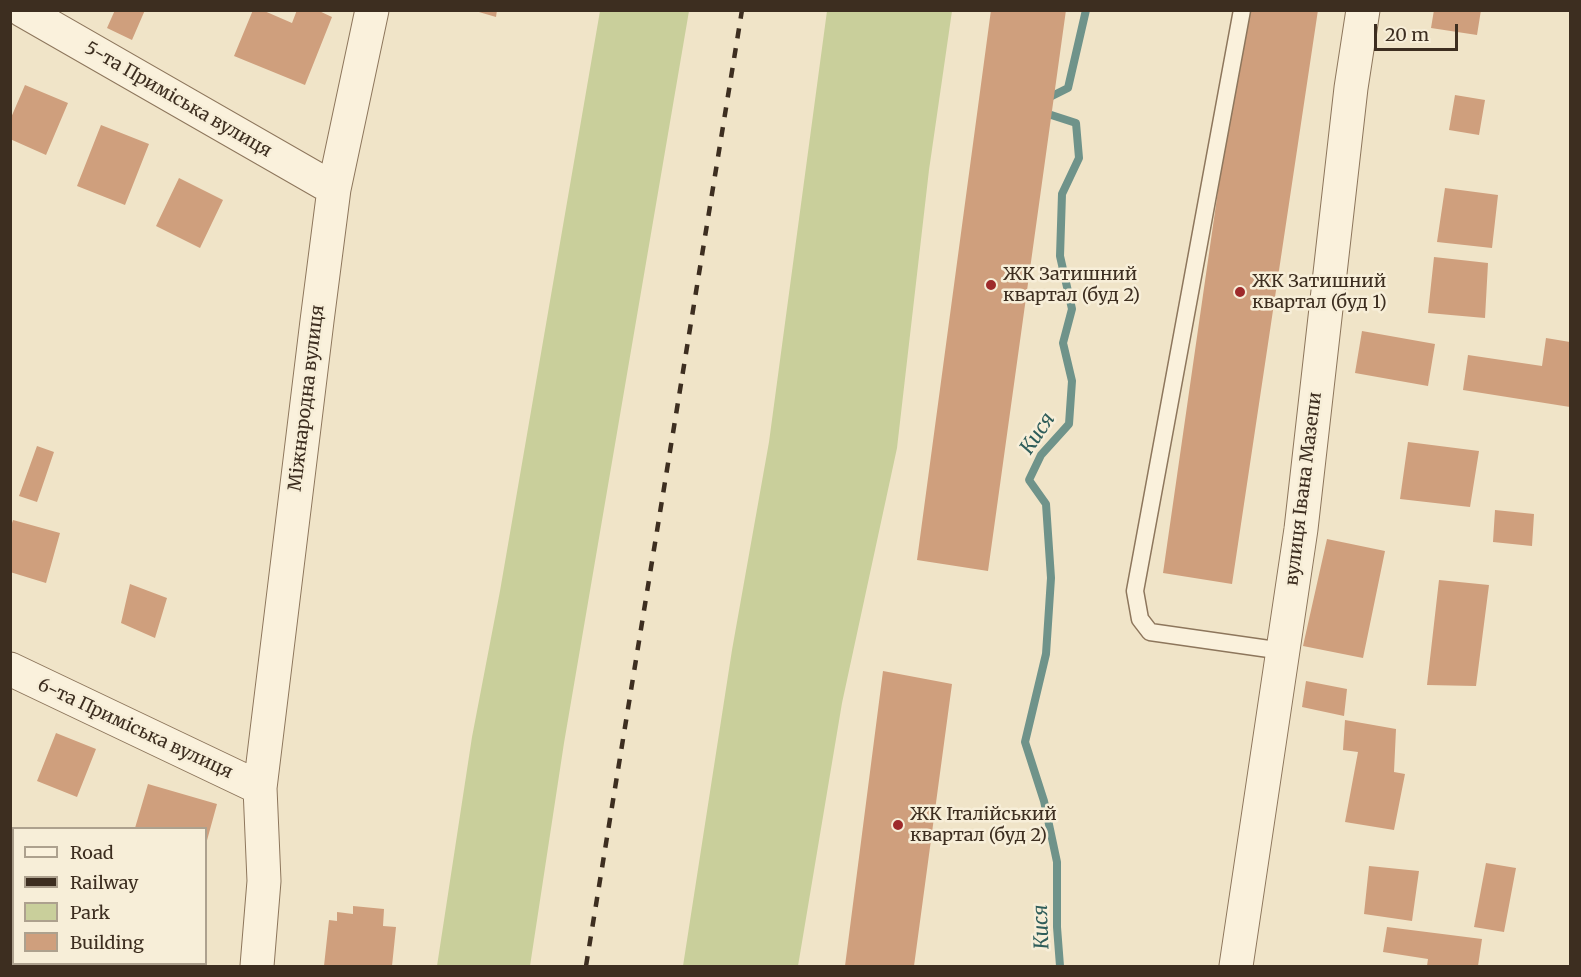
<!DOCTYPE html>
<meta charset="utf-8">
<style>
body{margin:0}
#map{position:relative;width:1581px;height:977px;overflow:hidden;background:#f0e4c8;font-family:Merriweather,serif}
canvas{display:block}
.frame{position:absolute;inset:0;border:12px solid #3d2e20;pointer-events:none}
.legend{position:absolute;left:12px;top:827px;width:195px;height:138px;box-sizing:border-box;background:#f7eed8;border:2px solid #ada18e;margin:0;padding:8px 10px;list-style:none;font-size:18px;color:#3d2e20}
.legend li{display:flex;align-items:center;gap:12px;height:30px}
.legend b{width:30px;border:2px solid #ada18e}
.scale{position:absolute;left:1374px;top:24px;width:84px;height:27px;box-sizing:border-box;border:3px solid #3d2e20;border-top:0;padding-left:8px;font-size:18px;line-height:21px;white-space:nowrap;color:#3d2e20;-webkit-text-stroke:4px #f7eed8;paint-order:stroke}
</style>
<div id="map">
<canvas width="1581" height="977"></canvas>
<div class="frame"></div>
<ul class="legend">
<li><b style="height:8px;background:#faf1dc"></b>Road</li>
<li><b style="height:8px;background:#3d2e20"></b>Railway</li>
<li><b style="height:16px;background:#c9cf9b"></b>Park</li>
<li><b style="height:16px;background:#cf9f7d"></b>Building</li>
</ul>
<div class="scale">20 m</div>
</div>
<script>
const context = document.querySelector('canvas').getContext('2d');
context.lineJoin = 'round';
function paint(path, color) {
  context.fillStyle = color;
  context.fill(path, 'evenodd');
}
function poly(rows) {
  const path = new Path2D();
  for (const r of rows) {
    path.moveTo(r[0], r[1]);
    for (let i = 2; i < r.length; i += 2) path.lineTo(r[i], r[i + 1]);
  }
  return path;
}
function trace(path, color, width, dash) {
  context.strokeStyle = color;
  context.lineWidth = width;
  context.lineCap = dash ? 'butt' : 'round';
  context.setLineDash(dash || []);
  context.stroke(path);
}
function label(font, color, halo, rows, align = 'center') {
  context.font = font + ' Merriweather,serif';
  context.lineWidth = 5;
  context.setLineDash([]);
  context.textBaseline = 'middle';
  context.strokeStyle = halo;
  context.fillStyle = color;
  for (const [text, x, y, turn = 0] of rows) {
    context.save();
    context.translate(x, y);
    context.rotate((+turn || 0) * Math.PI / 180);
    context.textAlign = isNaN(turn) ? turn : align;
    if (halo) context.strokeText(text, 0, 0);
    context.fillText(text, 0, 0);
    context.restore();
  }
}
paint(poly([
 [600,11,689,11,564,743,530,966,437,966,472,737,500,591],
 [827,11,952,11,929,170,897,448,842,703,798,966,683,966,732,650,769,442]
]), '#c9cf9b');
trace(poly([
 [1046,99,1068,88,1086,10],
 [1042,112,1076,123,1079,158,1062,194,1060,256,1072,309,1063,343,1072,381,1069,424,1041,455,1029,480,1046,504,1051,578,1046,654,1025,742,1044,801,1057,862,1057,927,1060,966]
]), '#6f938a', 8);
paint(poly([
 [115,10,145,10,132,40,107,28],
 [253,10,262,10,292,23,297,10,317,10,332,17,305,85,234,56],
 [472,10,497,10,496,17],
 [991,10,1066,10,988,571,917,560],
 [1244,10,1318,10,1232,584,1163,573],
 [1434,10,1481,10,1477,35,1431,28],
 [25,85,68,103,46,155,10,139,10,120],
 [1455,95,1485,100,1479,135,1449,130],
 [101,125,149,144,125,205,77,186],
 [179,178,223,200,200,248,156,226],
 [1445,188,1498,195,1492,248,1437,242],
 [1434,257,1488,263,1485,318,1428,313],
 [1362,331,1435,344,1428,386,1355,373],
 [1546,338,1570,342,1570,407,1463,390,1468,355,1542,366],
 [1408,442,1479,451,1470,507,1400,499],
 [37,446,54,452,37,502,19,496],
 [1495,510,1534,514,1532,546,1493,542],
 [13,520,60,533,46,583,10,572,10,529],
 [1327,539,1385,551,1363,658,1303,646],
 [1439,580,1489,585,1476,686,1427,685],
 [130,584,167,598,155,638,121,623],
 [883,671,952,684,914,966,845,966],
 [1306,681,1347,689,1344,716,1302,707],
 [1345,720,1396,729,1394,772,1405,774,1394,830,1345,822,1358,752,1343,750],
 [56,733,96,749,77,797,37,781],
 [148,784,217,804,206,844,206,828,135,828],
 [1486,863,1516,868,1504,932,1474,927],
 [1369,866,1419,871,1412,921,1364,914],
 [353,906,384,909,383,926,396,927,392,966,324,966,329,920,337,921,337,912,353,914],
 [1387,927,1482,939,1478,966,1427,966,1428,959,1383,952],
 [135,964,160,964,159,966,141,966]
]), '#cf9f7d');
const service = poly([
 [1242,10,1135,591,1140,619,1150,632,1283,651]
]);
const minor = poly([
 [22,10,334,189],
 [10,669,260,788],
 [257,966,264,881,260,788,317,321,334,189,372,10],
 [1236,966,1301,529,1351,88,1363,10]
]);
trace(service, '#8d765c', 19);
trace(minor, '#8d765c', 35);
trace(service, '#faf1dc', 16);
trace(minor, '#faf1dc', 33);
trace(poly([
 [586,966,742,10]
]), '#3d2e20', 4.5, [10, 10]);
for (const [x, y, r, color] of [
 [991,285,6,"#9e2a2b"],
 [1240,292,6,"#9e2a2b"],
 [898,825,6,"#9e2a2b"]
]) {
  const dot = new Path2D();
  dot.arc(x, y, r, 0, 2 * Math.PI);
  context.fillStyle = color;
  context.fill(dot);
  trace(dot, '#f7eed8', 2);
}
label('18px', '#3d2e20', '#f7eed8', [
 ["5-та Приміська вулиця",178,100,30],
 ["Міжнародна вулиця",307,398,-83],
 ["вулиця Івана Мазепи",1304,489,-83],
 ["6-та Приміська вулиця",135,729,25]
]);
label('18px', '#3d2e20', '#f7eed8', [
 ["ЖК Затишний",1003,275],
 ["квартал (буд 2)",1003,296],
 ["ЖК Затишний",1252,282],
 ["квартал (буд 1)",1252,303],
 ["ЖК Італійський",910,815],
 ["квартал (буд 2)",910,836]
], 'left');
label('italic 20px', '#2f5d5a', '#f7eed8', [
 ["Кися",1038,434,-56],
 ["Кися",1042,927,-92]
]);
</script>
